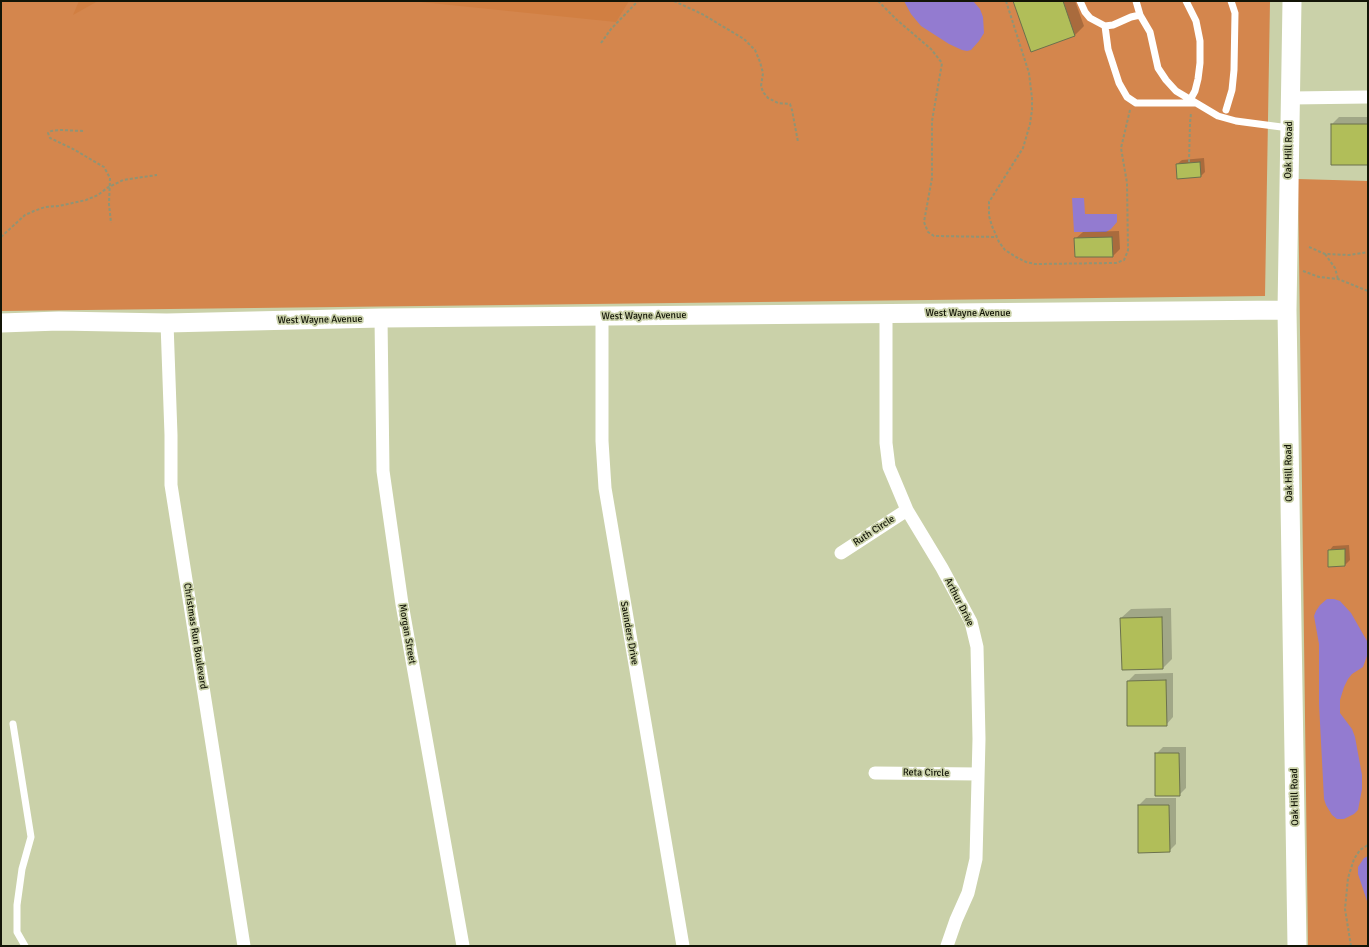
<!DOCTYPE html>
<style>
body{margin:0}
#map{position:relative;width:1369px;height:947px;overflow:hidden;background:#cad1a9;font-family:Signika,sans-serif}
canvas{display:block}
.frame{position:absolute;inset:0;border:2px solid #131507;pointer-events:none}
</style>
<div id="map">
<canvas width="1369" height="947"></canvas>
<div class="frame"></div>
</div>
<script>
const context = document.querySelector('canvas').getContext('2d');
context.lineJoin = 'round';
function paint(path, color) {
  context.fillStyle = color;
  context.fill(path, 'evenodd');
}
function poly(rows) {
  const path = new Path2D();
  for (const r of rows) {
    path.moveTo(r[0], r[1]);
    for (let i = 2; i < r.length; i += 2) path.lineTo(r[i], r[i + 1]);
  }
  return path;
}
function trace(path, color, width, dash) {
  context.strokeStyle = color;
  context.lineWidth = width;
  context.lineCap = dash ? 'butt' : 'round';
  context.setLineDash(dash || []);
  context.stroke(path);
}
function label(font, color, halo, rows, align = 'center') {
  context.font = font + ' Signika,sans-serif';
  context.lineWidth = 3.5;
  context.setLineDash([]);
  context.textBaseline = 'middle';
  context.strokeStyle = halo;
  context.fillStyle = color;
  for (const [text, x, y, turn = 0] of rows) {
    context.save();
    context.translate(x, y);
    context.rotate((+turn || 0) * Math.PI / 180);
    context.textAlign = isNaN(turn) ? turn : align;
    if (halo) context.strokeText(text, 0, 0);
    context.fillText(text, 0, 0);
    context.restore();
  }
}
paint(poly([
 [1,1,1270,1,1265,296,1,311],
 [1298,179,1368,181,1368,946,1308,946]
]), '#d4864d');
paint(poly([
 [79,1,98,1,73,15],
 [411,1,629,1,616,22]
]), '#d17f42');
paint(poly([
 [904,1,973,1,980,9,983,17,984,33,979,41,971,50,967,51,962,50,949,44,921,26,911,14],
 [1072,198,1084,198,1085,214,1117,214,1117,222,1111,229,1106,232,1074,232],
 [1327,599,1334,599,1340,601,1351,613,1367,641,1368,653,1363,667,1352,674,1348,679,1344,687,1340,700,1340,713,1352,729,1355,737,1362,775,1362,789,1358,810,1354,814,1344,819,1337,819,1332,815,1326,805,1324,799,1319,704,1319,644,1314,616,1316,611,1320,605],
 [1368,856,1368,904,1358,874,1358,867,1364,858]
]), '#937bd0');
paint(poly([
 [1014,1,1075,1,1084,26,1075,35],
 [1339,117,1368,117,1368,164,1332,124],
 [1204,158,1205,172,1201,176,1177,164,1182,160],
 [1119,231,1120,249,1113,256,1075,239,1083,232],
 [1349,545,1350,560,1345,565,1329,566,1329,551,1333,546],
 [1171,608,1172,659,1163,668,1121,618,1131,609],
 [1173,673,1173,717,1166,725,1128,681,1135,674],
 [1163,747,1186,747,1186,788,1179,795,1156,754],
 [1146,798,1176,798,1176,844,1169,851,1139,805]
]), '#0003');
const building = poly([
 [1013,1,1063,1,1075,36,1031,52,1013,1],
 [1331,124,1368,124,1368,165,1331,165,1331,124],
 [1200,162,1201,177,1177,179,1176,164,1200,162],
 [1112,237,1113,257,1075,257,1074,238,1112,237],
 [1345,549,1345,566,1328,567,1328,550,1345,549],
 [1162,617,1163,669,1122,670,1120,618,1162,617],
 [1166,680,1167,726,1127,726,1127,681,1166,680],
 [1155,753,1179,753,1180,796,1155,796,1155,753],
 [1138,805,1169,805,1170,852,1138,853,1138,805]
]);
paint(building, '#b1be59');
trace(building, '#6b714d', 1);
trace(poly([
 [674,1,702,14,744,39,755,50,760,62,763,73,761,86,763,92,768,98,778,103,790,104,792,110,798,142],
 [878,1,897,20,931,49,942,63,932,121,932,178,924,222,928,232,934,236,997,237],
 [1006,1,1029,73,1032,98,1032,110,1030,124,1023,148,989,202,989,216,992,226,999,242,1005,250,1016,257,1026,262,1035,264,1116,263,1124,260,1127,253,1128,250,1127,183,1121,148,1130,110],
 [601,43,611,29,638,1],
 [83,131,61,130,51,131,48,133,50,138,73,149,104,167,110,178,109,204,111,223],
 [1189,162,1190,123,1191,113],
 [1,237,25,215,34,211,45,207,59,206,86,200,98,195,107,188,123,180,157,175],
 [1309,247,1325,254,1349,255,1368,252],
 [1325,254,1335,268,1338,279],
 [1303,271,1319,277,1338,279,1368,291],
 [1351,946,1345,909,1348,878,1354,859,1360,850,1368,845]
]), '#8f9475', 2, [3, 2]);
trace(poly([
 [1080,1,1085,12,1090,18,1105,26,1108,49,1119,83,1127,97,1136,103,1196,103],
 [1136,1,1140,15,1150,32,1158,68,1166,80,1176,91,1218,116,1236,121,1289,128],
 [1186,1,1196,21,1200,41,1200,63,1198,79,1195,91,1190,100],
 [1105,26,1113,25,1131,17,1140,15],
 [1226,110,1232,90,1234,70,1235,13,1231,1],
 [13,724,31,837,22,869,17,905,17,932,25,946]
]), '#fff', 7);
trace(poly([
 [1291,98,1368,97],
 [886,314,886,443,889,467,907,510,942,568,971,622,977,647,979,739,976,859,968,893,956,920,947,946],
 [602,317,602,441,605,488,683,946],
 [381,318,383,471,402,604,463,946],
 [167,323,171,435,171,485,244,946],
 [841,553,907,510],
 [875,773,978,774]
]), '#fff', 13);
trace(poly([
 [1292,1,1287,310,1297,946],
 [1,323,59,321,167,323,381,318,1287,310]
]), '#fff', 19);
label('10px', '#131507', '#cad1a9', [
 ["Oak Hill Road",1289,150,-89],
 ["West Wayne Avenue",968,313],
 ["West Wayne Avenue",644,316,-1],
 ["West Wayne Avenue",320,320,-1],
 ["Oak Hill Road",1289,473,-91],
 ["Ruth Circle",874,531,-33],
 ["Arthur Drive",959,602,63],
 ["Saunders Drive",629,633,80],
 ["Morgan Street",407,634,80],
 ["Christmas Run Boulevard",195,636,81],
 ["Reta Circle",926,773,1],
 ["Oak Hill Road",1295,797,-91]
]);
</script>
